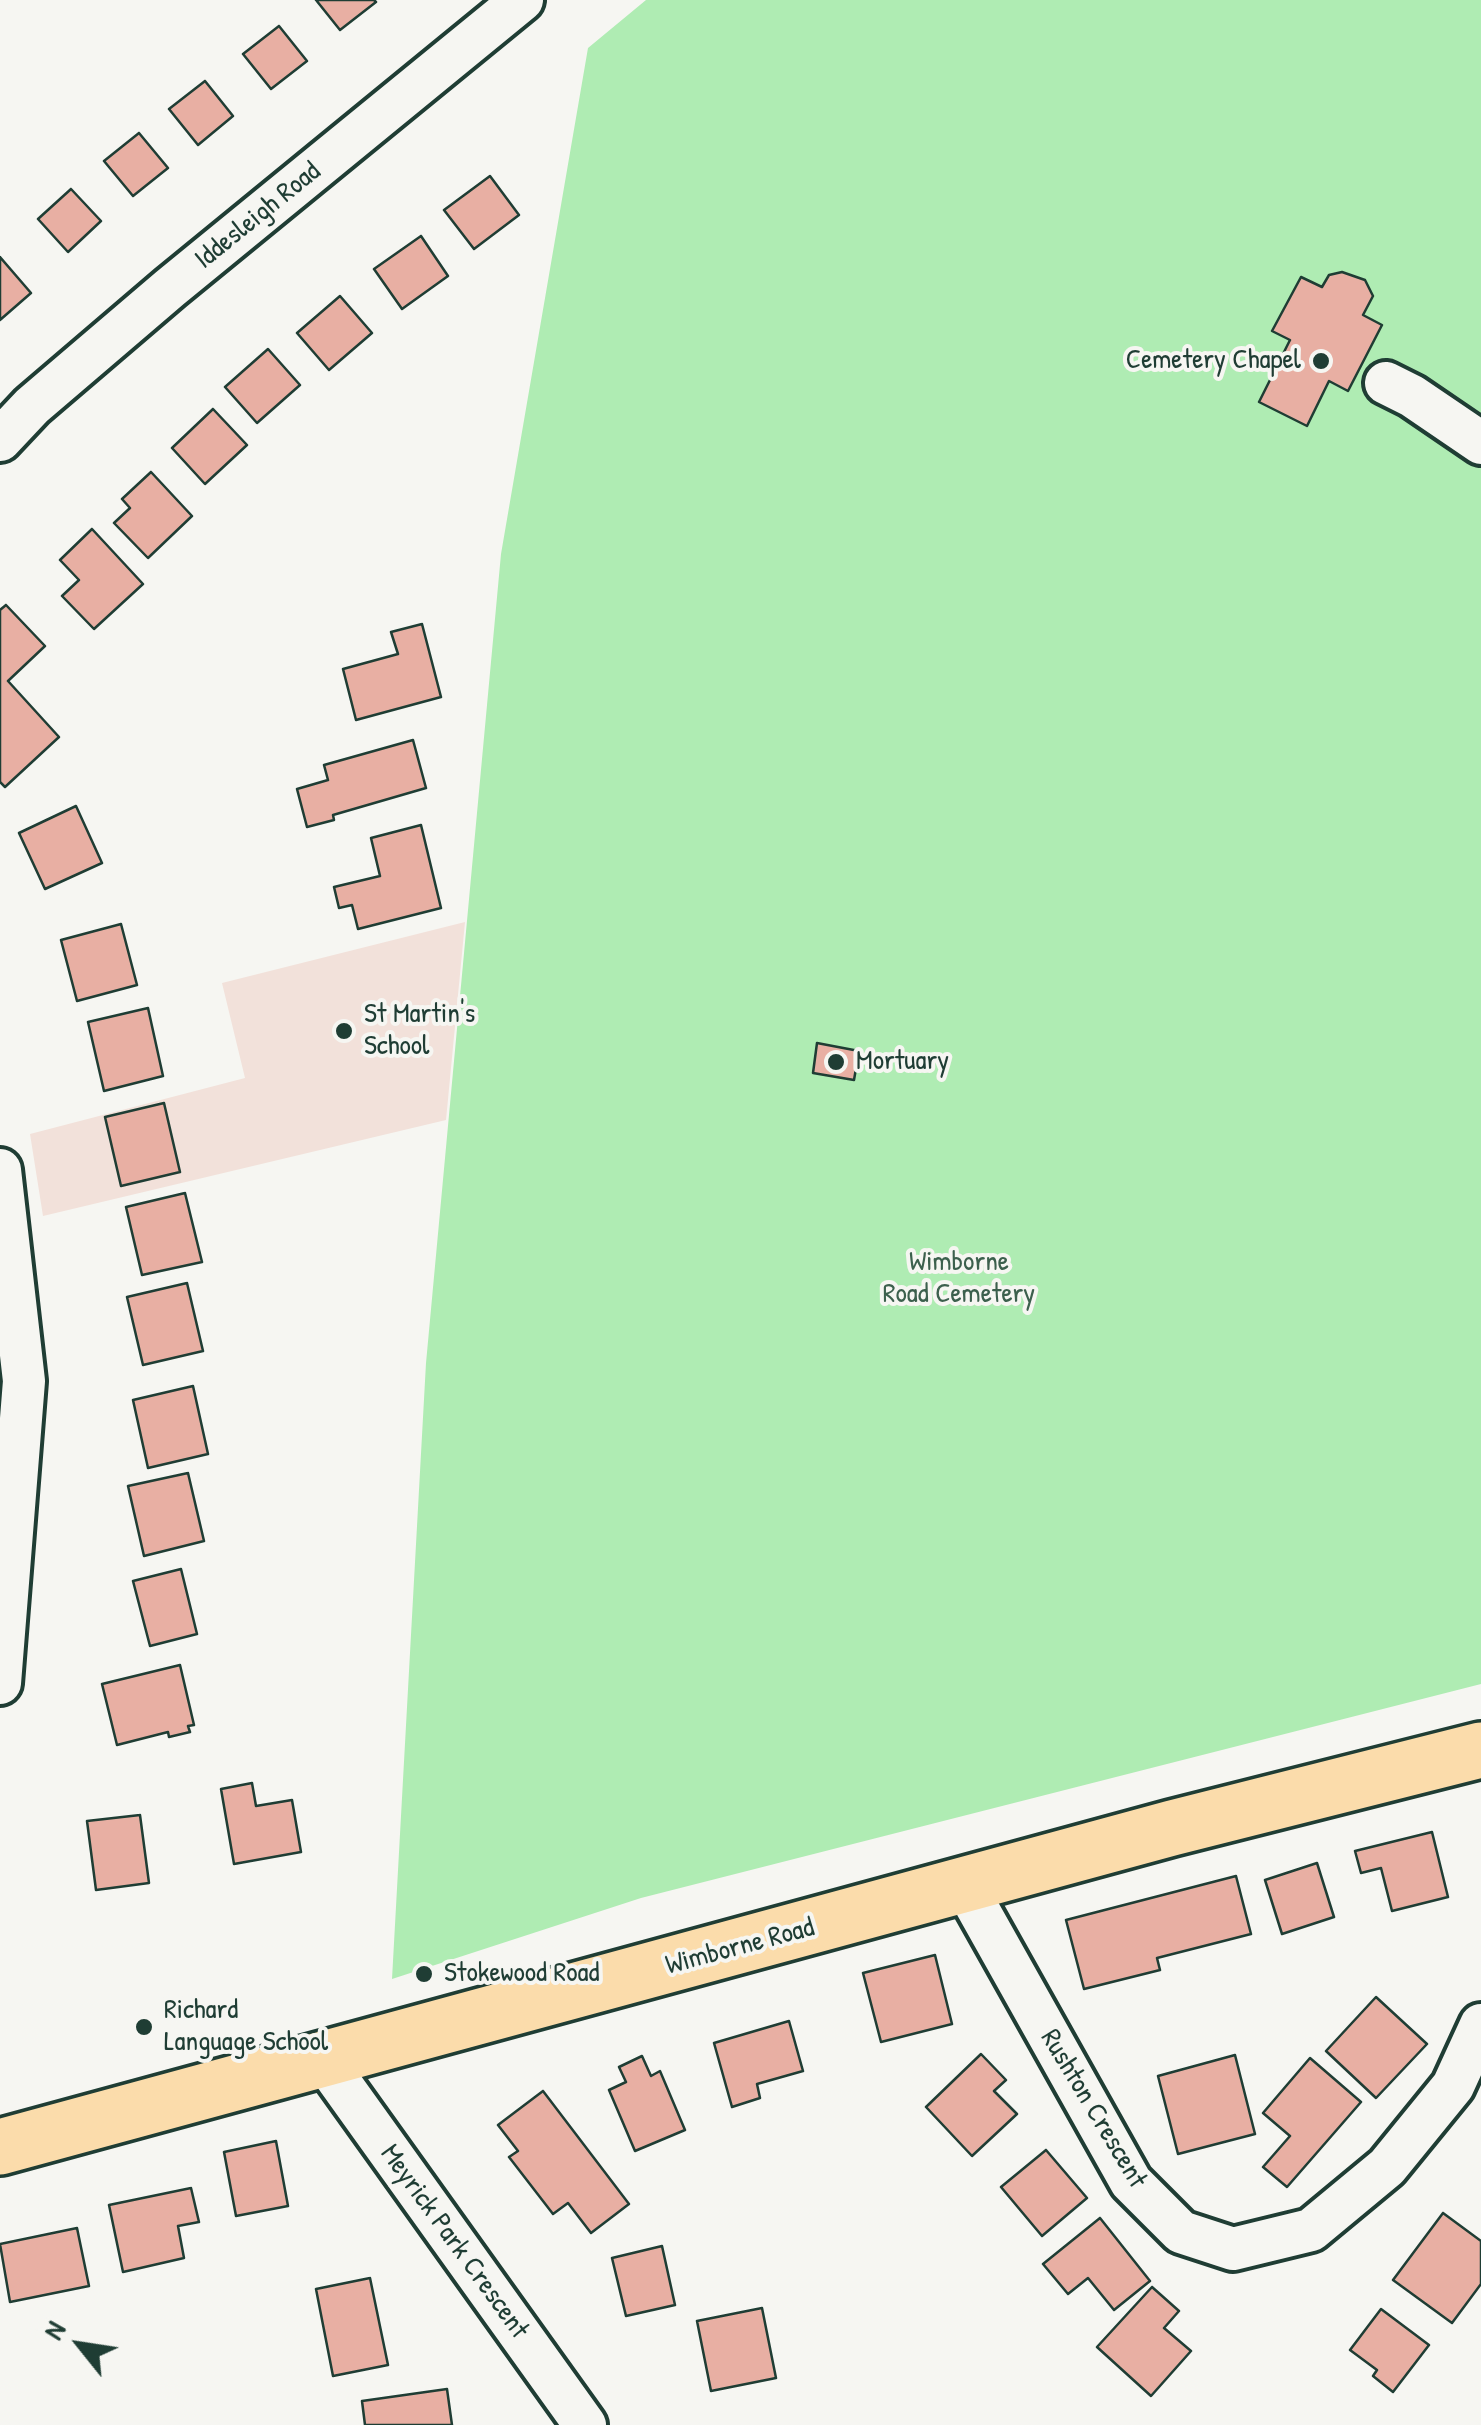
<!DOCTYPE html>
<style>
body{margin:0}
#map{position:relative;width:1481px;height:2425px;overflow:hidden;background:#f6f6f2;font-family:"Patrick Hand",sans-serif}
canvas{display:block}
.north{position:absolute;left:30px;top:2295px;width:100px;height:100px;-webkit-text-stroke:8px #f6f6f2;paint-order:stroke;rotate:300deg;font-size:28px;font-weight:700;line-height:40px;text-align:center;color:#1f3d34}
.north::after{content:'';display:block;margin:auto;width:35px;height:45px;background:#1f3d34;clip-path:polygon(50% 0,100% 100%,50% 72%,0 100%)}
</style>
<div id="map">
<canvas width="1481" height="2425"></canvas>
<div class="north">N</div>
</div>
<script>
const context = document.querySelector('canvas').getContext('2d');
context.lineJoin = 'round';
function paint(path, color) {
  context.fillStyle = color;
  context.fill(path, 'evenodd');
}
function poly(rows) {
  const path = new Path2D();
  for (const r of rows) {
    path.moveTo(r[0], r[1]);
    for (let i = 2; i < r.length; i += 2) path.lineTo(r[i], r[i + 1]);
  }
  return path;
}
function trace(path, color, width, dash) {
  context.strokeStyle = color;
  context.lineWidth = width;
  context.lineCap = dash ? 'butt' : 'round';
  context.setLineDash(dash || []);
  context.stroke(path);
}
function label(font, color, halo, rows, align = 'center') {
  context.font = font + ' "Patrick Hand",sans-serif';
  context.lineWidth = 8;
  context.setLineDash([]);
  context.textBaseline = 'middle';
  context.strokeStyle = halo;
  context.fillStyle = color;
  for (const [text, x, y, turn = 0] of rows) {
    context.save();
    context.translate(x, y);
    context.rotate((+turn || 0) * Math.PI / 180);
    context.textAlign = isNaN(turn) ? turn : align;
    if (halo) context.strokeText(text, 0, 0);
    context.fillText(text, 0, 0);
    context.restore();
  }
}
paint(poly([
 [465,922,446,1120,43,1216,30,1134,245,1078,222,983]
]), '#f2e1da');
paint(poly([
 [646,0,1481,0,1481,1684,641,1898,392,1979,426,1363,501,554,588,48]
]), '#afecb3');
const building = poly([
 [316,0,374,0,376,2,340,30,316,0],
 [279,26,307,61,271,89,243,54,279,26],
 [205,81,233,116,198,145,169,109,205,81],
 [139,133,168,168,133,196,104,161,139,133],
 [490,176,519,215,474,249,444,210,490,176],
 [71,189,101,221,68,252,38,219,71,189],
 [421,236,448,276,402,309,374,269,421,236],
 [0,257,31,293,0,320,0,257],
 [1342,272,1365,280,1373,296,1363,315,1382,325,1348,391,1329,381,1307,426,1259,402,1290,340,1272,331,1301,277,1322,287,1329,275,1342,272],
 [340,296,372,333,329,370,297,333,340,296],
 [268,349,300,385,257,423,225,387,268,349],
 [213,409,247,445,205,484,172,448,213,409],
 [151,472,192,516,148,558,114,523,130,508,122,499,151,472],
 [92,529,143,584,94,629,62,596,79,580,60,560,92,529],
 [6,605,45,646,8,681,59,737,5,787,0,782,0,610,6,605],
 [422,624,441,697,356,720,343,669,398,654,391,632,422,624],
 [413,740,426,788,333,815,334,820,307,827,297,789,328,780,324,765,413,740],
 [76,806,102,863,45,889,19,833,76,806],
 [421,825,441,908,358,929,352,905,339,908,334,887,380,876,371,838,421,825],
 [121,924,137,985,77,1001,61,940,121,924],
 [148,1008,163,1076,104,1091,88,1022,148,1008],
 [817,1043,859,1051,854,1080,813,1073,817,1043],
 [164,1103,180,1172,121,1186,105,1117,164,1103],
 [185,1193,202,1262,142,1275,126,1207,185,1193],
 [187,1283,203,1351,143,1365,127,1297,187,1283],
 [193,1386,208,1454,148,1468,133,1400,193,1386],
 [188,1473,204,1541,144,1556,128,1486,188,1473],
 [181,1569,197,1634,150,1646,133,1581,181,1569],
 [180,1665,194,1725,188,1726,190,1732,169,1737,168,1732,117,1745,102,1684,180,1665],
 [252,1783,256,1806,292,1800,301,1852,234,1864,221,1789,252,1783],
 [140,1815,149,1883,96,1890,87,1821,140,1815],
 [1432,1832,1448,1897,1392,1911,1381,1868,1361,1873,1355,1851,1432,1832],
 [1317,1863,1334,1917,1282,1934,1265,1880,1317,1863],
 [1236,1876,1251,1934,1157,1958,1160,1970,1084,1989,1066,1920,1236,1876],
 [935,1955,952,2024,881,2042,863,1973,935,1955],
 [1376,1997,1427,2044,1376,2098,1326,2051,1376,1997],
 [789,2021,803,2071,757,2084,760,2098,732,2107,714,2043,789,2021],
 [981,2054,1006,2080,994,2091,1017,2114,972,2156,926,2107,981,2054],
 [1235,2055,1255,2134,1178,2154,1158,2076,1235,2055],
 [642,2056,651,2076,660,2071,685,2130,635,2151,609,2090,626,2082,619,2067,642,2056],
 [1310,2058,1361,2102,1287,2187,1263,2167,1290,2136,1263,2113,1310,2058],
 [543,2091,629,2204,591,2233,568,2203,553,2214,509,2157,518,2151,498,2125,543,2091],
 [276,2141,288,2206,236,2216,224,2152,276,2141],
 [1046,2150,1087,2198,1042,2236,1001,2187,1046,2150],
 [191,2188,199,2222,178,2226,184,2258,123,2272,109,2205,191,2188],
 [1443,2213,1481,2241,1481,2284,1452,2323,1393,2280,1443,2213],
 [1100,2218,1150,2281,1114,2310,1088,2278,1068,2294,1043,2264,1100,2218],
 [77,2228,89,2286,10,2302,0,2244,77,2228],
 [662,2246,675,2305,626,2316,612,2258,662,2246],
 [370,2278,388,2365,333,2376,316,2289,370,2278],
 [1152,2287,1179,2311,1164,2328,1191,2351,1151,2396,1097,2347,1152,2287],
 [762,2308,776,2378,711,2391,697,2321,762,2308],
 [1381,2309,1429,2345,1393,2392,1373,2376,1377,2370,1350,2350,1381,2309],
 [447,2389,452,2425,365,2425,362,2401,447,2389]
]);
paint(building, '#e8afa3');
trace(building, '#1f3d34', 2.5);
const minor = poly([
 [1386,383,1412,396,1481,443],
 [0,440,32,406,170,288,522,0],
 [0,1170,24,1381,0,1683],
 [965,1886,1131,2182,1181,2232,1233,2249,1311,2230,1387,2167,1453,2086,1481,2025],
 [323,2059,585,2425]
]);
const major = poly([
 [0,2147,1172,1828,1481,1750]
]);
trace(minor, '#1f3d34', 50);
trace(major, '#1f3d34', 62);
trace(minor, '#f6f6f2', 42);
trace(major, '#fbdcab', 55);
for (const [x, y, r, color] of [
 [1321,361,10,"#1f3d34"],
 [344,1031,10,"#1f3d34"],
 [836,1062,10,"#1f3d34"],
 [424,1974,10,"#1f3d34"],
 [144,2027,10,"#1f3d34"]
]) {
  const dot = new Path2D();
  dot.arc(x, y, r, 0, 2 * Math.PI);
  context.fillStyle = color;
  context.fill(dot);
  trace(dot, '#f6f6f2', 4);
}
label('28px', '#1f3d34', '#f6f6f2', [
 ["Iddesleigh Road",258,216,-39],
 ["Wimborne Road",740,1947,-15],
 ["Rushton Crescent",1093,2109,59],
 ["Meyrick Park Crescent",454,2242,54]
]);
label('28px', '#1f3d34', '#f6f6f2', [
 ["Cemetery Chapel",1301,361,"right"],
 ["St Martin's",364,1015],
 ["School",364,1047],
 ["Mortuary",856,1062],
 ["Stokewood Road",444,1974],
 ["Richard",164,2011],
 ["Language School",164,2043]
], 'left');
label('28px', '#3c604d', '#f6f6f2', [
 ["Wimborne",959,1263],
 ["Road Cemetery",959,1295]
]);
</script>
